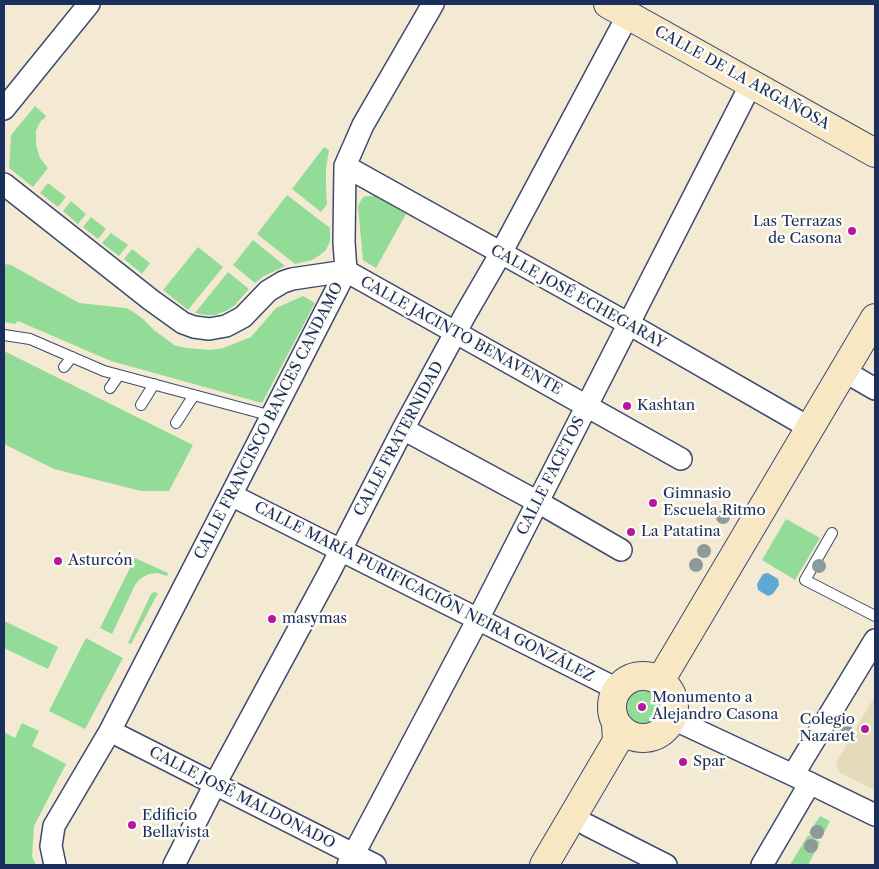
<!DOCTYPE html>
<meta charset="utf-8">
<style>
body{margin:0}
#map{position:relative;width:879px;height:869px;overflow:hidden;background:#f4e9d3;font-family:"Libre Caslon Text",serif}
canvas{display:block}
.frame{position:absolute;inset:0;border:5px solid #1b2f5e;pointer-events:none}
</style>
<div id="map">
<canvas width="879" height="869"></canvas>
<div class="frame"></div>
</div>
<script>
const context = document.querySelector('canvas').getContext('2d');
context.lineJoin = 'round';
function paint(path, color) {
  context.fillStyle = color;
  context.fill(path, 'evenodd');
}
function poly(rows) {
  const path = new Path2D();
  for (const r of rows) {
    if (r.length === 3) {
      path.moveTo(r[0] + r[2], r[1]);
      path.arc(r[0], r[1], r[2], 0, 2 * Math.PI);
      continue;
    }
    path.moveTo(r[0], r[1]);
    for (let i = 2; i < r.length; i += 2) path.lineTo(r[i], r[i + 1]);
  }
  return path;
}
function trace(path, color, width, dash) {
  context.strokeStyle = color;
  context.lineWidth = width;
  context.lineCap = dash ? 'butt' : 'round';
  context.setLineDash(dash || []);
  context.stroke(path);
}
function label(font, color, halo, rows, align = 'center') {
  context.font = font + ' "Libre Caslon Text",serif';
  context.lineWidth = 5;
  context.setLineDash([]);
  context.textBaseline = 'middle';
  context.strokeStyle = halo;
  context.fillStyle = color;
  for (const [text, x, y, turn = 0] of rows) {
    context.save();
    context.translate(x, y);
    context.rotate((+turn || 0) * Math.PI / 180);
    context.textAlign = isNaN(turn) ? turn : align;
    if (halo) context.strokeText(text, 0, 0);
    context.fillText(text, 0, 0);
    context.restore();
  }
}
paint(poly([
 [875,696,875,790,840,773,836,763]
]), '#e3dbba');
paint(poly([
 [35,106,46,116,43,120,42,119,39,124,36,131,36,145,40,158,48,168,33,187,9,168,11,135],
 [324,147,329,150,326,168,326,187,327,204,321,212,292,189],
 [48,183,66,197,58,207,40,193],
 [287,195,330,228,330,241,326,250,320,255,312,260,295,264,257,234],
 [369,196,375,196,406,214,376,268,363,260,358,207,360,202,363,197],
 [71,201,86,214,78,224,63,211],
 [91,217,106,229,98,239,83,227],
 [111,233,128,245,119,256,102,243],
 [253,240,285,266,264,276,255,283,233,265],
 [198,247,223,267,188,310,163,290],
 [132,249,150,263,142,274,124,259],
 [4,264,11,265,79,303,126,308,132,311,143,319,154,330,174,345,186,348,211,350,223,348,251,337,276,308,303,296,315,303,262,403,111,361,18,321,15,324,4,322],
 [228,272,249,289,234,306,226,311,215,315,205,315,195,313],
 [4,351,193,445,169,491,141,491,54,469,4,444],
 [786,519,820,538,795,580,762,560],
 [135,558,168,573,167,576,157,573,149,574,143,577,138,581,135,585,112,634,100,628],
 [154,592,158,593,131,644,128,643,151,594],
 [4,621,58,647,48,669,4,648],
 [86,638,123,658,85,729,49,711],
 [642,707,17],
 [22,723,39,731,32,746,66,764,34,826,32,856,36,865,4,865,4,732,15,738],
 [820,816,830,821,821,839,809,833],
 [808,835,820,842,808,865,790,865]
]), '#93dc98');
paint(poly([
 [768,573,778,579,779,585,773,594,768,596,758,590,757,584,763,574]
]), '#5da8d5');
const lane = poly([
 [4,335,30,339,104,371,272,416],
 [64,367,72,357],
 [110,388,119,375],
 [141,405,154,384],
 [176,423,194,395],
 [832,533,805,580,875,616]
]);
const street = poly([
 [4,109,89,4],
 [345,166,629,324,810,428],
 [4,184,151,300,183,323,194,327,209,329,226,326,243,317,268,291,283,282,292,279,346,271],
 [346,271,681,459],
 [844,371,875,389],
 [403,429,538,502,621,550],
 [231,495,617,689],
 [673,719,793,775,875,815],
 [110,731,375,865],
 [793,775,875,640],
 [587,825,666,865],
 [55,865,51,846,54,826,110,731,346,271,344,242,345,166,363,125,433,4],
 [174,865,215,784,329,573,403,429,465,315,501,253,628,15],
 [348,865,478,619,751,84],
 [762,865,810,783]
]);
const secondary = poly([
 [608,4,875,153],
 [643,707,31],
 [660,681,875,318],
 [544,865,617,741,616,724]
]);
trace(lane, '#3c4b70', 12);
trace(street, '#3c4b70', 24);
trace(secondary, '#3c4b70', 30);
trace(lane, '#fff', 10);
trace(street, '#fff', 21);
trace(secondary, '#f7e8c3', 28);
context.fillStyle = '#8d9a9a';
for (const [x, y] of [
 [723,517],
 [704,551],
 [696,565],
 [819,566],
 [846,731],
 [817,832],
 [811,846]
]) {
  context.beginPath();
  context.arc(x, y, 7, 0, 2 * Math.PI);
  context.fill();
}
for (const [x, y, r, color] of [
 [852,231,5,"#b5179e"],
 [627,406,5,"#b5179e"],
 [653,503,5,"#b5179e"],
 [631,532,5,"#b5179e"],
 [58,561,5,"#b5179e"],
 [272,619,5,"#b5179e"],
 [642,707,5,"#b5179e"],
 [865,729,5,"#b5179e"],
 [683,762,5,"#b5179e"],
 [132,825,5,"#b5179e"]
]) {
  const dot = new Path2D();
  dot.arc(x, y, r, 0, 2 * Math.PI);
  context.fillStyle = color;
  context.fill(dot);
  trace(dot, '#fdfcf7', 2);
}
label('15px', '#1b2f5e', '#fdfcf7', [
 ["CALLE DE LA ARGAÑOSA",742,78,29],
 ["CALLE JOSÉ ECHEGARAY",578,297,29],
 ["CALLE JACINTO BENAVENTE",461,336,29],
 ["CALLE FRANCISCO BANCES CANDAMO",269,421,-63],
 ["CALLE FRATERNIDAD",399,439,-62],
 ["CALLE FACETOS",551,476,-63],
 ["CALLE MARÍA PURIFICACIÓN NEIRA GONZÁLEZ",424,592,27],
 ["CALLE JOSÉ MALDONADO",242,798,27]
]);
label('15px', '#1b2f5e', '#fdfcf7', [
 ["Las Terrazas",842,222,"right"],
 ["de Casona",842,239,"right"],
 ["Kashtan",637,406],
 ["Gimnasio",663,494],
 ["Escuela Ritmo",663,511],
 ["La Patatina",641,532],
 ["Asturcón",68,561],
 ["masymas",282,619],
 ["Monumento a",652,698],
 ["Alejandro Casona",652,715],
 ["Colegio",855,720,"right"],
 ["Nazaret",855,737,"right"],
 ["Spar",693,762],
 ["Edificio",142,816],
 ["Bellavista",142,833]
], 'left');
</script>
